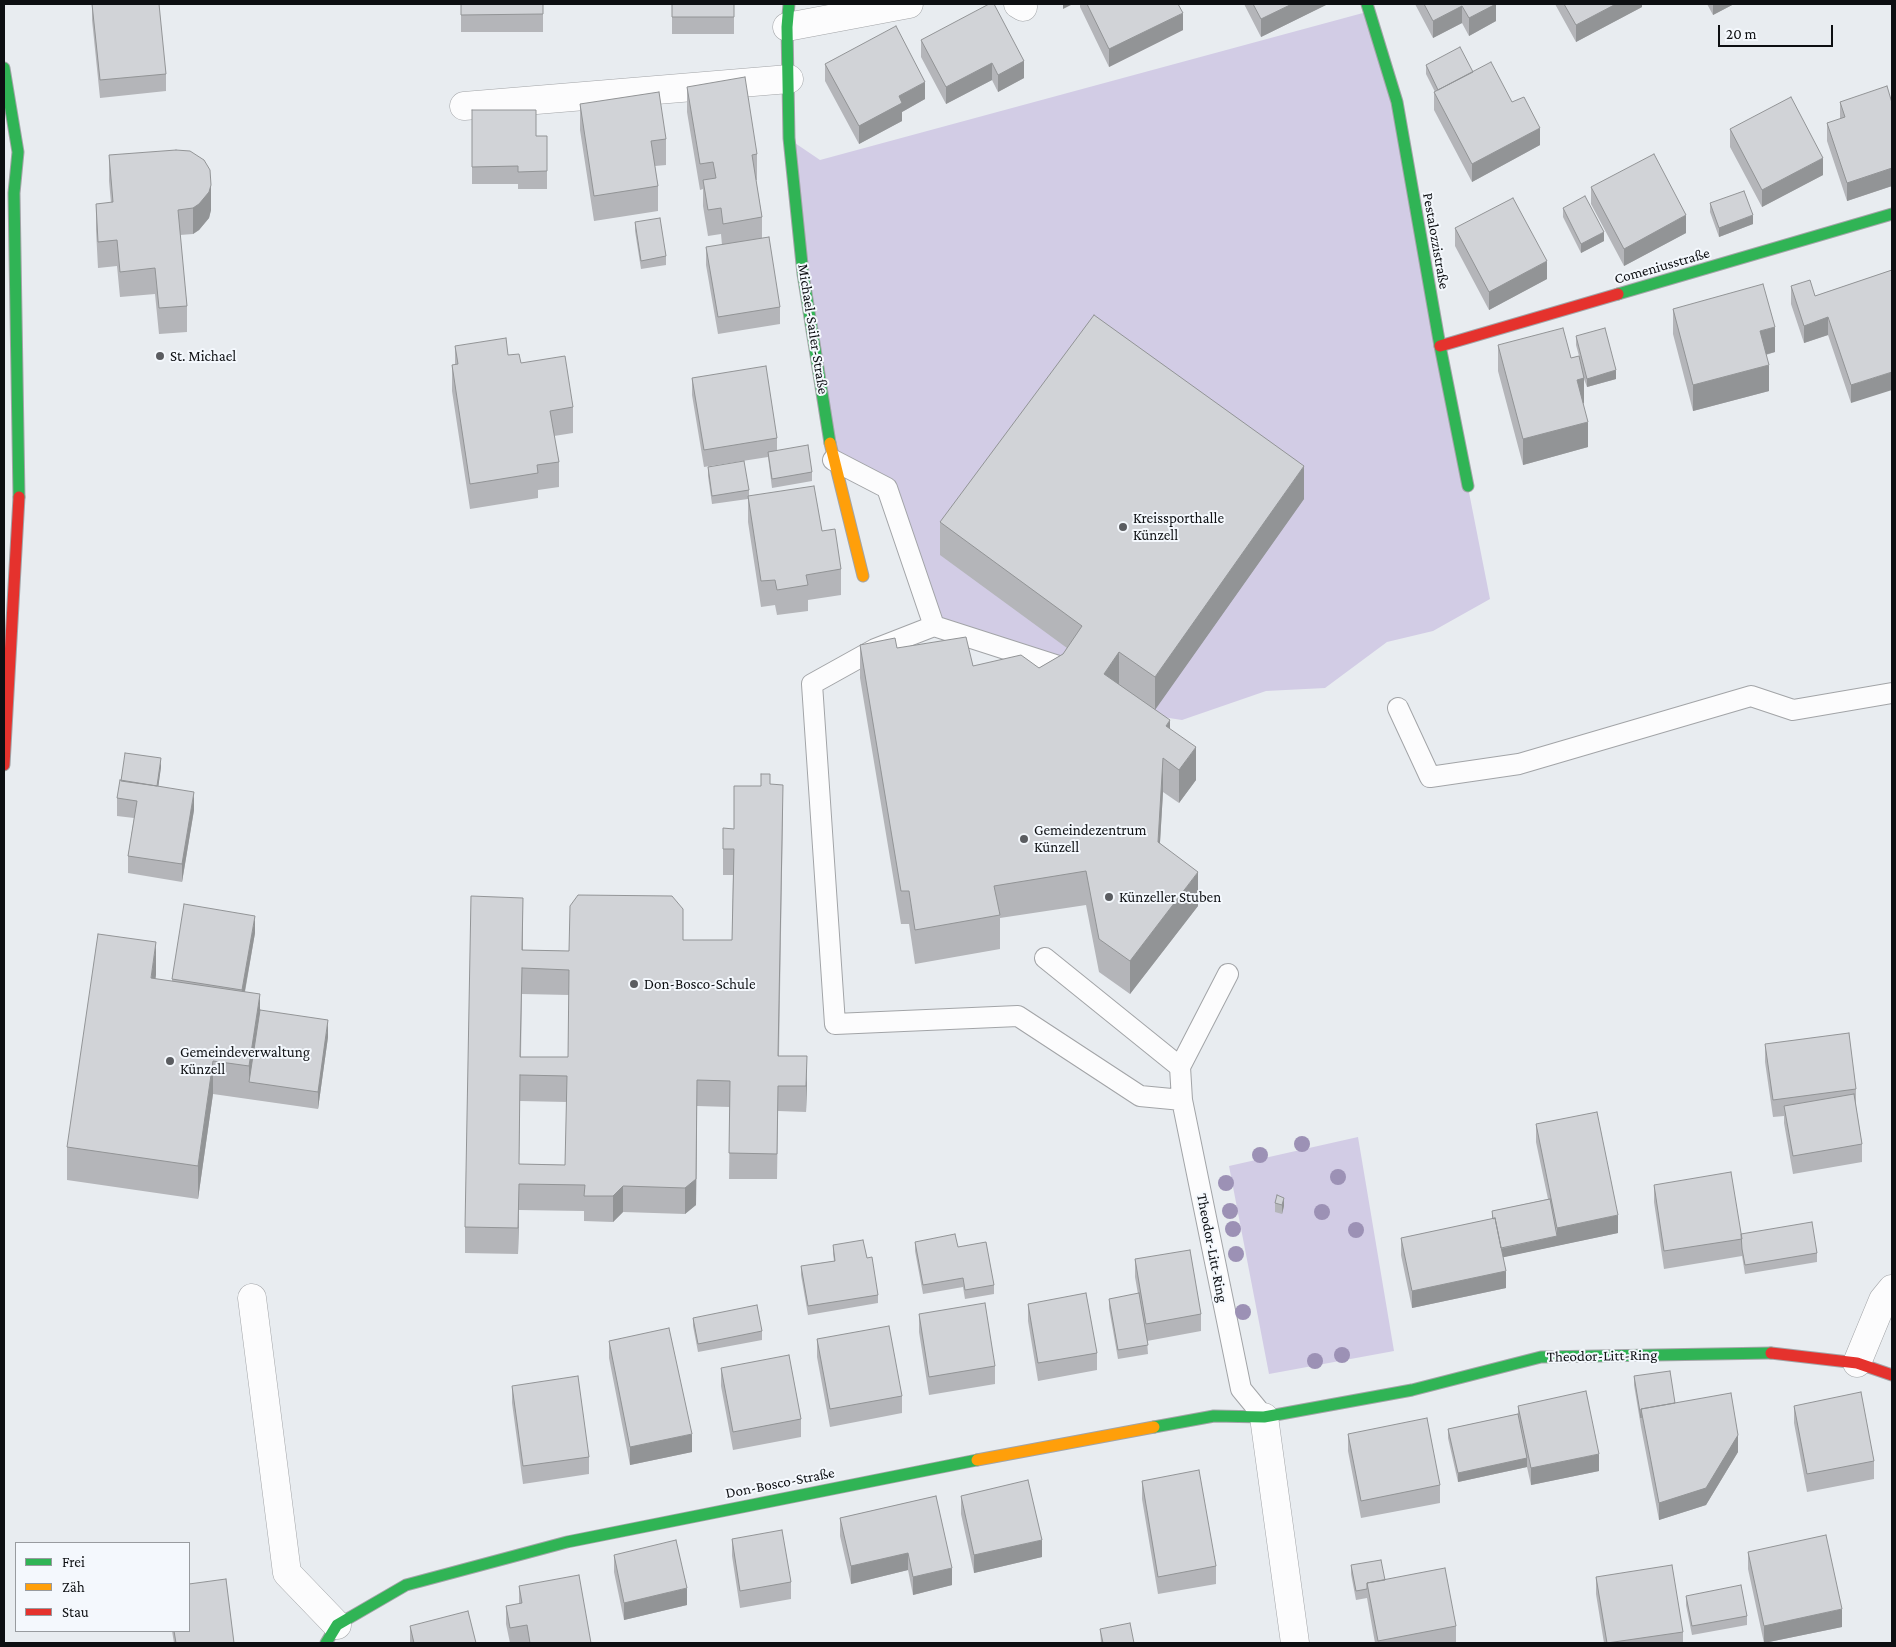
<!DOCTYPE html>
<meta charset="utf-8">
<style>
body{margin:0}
#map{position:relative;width:1896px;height:1647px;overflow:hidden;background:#e8ecf0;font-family:"Crimson Pro",serif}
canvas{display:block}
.frame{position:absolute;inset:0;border:5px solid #0d0f12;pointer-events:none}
.legend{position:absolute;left:15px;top:1542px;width:175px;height:90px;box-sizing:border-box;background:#f4f8fd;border:1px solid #989b9f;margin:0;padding:6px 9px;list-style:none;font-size:15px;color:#0d0f12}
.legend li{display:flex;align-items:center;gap:10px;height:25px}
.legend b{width:25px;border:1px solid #989b9f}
.scale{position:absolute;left:1718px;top:25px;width:115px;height:22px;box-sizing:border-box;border:2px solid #0d0f12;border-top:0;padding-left:6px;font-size:15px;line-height:18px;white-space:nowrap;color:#0d0f12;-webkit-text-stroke:4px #f4f8fd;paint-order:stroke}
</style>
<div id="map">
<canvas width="1896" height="1647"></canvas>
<div class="frame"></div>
<ul class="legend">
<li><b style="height:6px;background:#30b455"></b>Frei</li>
<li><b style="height:6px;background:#ff9f0a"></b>Zäh</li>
<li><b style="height:6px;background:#e5322d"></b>Stau</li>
</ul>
<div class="scale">20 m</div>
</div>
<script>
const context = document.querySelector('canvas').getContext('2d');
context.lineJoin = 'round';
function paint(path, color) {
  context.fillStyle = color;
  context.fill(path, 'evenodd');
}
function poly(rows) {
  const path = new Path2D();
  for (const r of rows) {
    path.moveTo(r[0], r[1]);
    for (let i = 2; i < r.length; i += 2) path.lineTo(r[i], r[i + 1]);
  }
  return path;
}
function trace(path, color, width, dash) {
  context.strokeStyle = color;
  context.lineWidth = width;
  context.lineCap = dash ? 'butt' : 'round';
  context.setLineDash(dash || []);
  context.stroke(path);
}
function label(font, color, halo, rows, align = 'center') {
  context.font = font + ' "Crimson Pro",serif';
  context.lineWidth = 4;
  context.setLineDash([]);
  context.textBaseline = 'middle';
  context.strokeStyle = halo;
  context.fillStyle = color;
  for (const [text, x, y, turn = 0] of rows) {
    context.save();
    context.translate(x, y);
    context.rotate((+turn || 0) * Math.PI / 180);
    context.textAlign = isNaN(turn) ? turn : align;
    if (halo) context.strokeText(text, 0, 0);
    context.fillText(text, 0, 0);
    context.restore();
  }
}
paint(poly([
 [1374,10,1490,599,1433,631,1387,642,1325,688,1266,691,1182,720,1137,713,934,626,887,488,833,461,789,139,820,160],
 [1358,1137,1394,1351,1269,1374,1229,1166]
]), '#d2cce5');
const lane = poly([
 [833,460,887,488,934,626,1074,671],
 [934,626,875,649,812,684,835,1024,1018,1016,1140,1096,1182,1100],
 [1398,708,1430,777,1519,764,1751,696,1793,710,1892,693],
 [1045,958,1180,1067,1182,1100,1241,1389,1264,1417],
 [1180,1067,1228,974]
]);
const street = poly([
 [1018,4,1023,7],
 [787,27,909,4],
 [464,106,789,79],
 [252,1298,287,1573,337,1625],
 [1857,1363,1883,1300,1892,1289],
 [1264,1417,1295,1643]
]);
const fast = poly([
 [789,4,787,27,789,138,803,274,830,443],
 [1367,4,1397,102,1440,346,1468,486],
 [4,68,18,152,14,193,19,497],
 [1618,294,1892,214],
 [1154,1427,1214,1416,1264,1417,1412,1390,1541,1357,1771,1353],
 [326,1643,337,1625,406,1585,567,1542,977,1460]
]);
const slow = poly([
 [830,443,863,576],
 [977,1460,1154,1427]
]);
const jam = poly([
 [1440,346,1618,294],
 [4,765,19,497],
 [1771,1353,1857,1363,1892,1375]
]);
trace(lane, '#a2a4a7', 22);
trace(street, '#a2a4a7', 29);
trace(fast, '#a2a4a7', 13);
trace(slow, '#a2a4a7', 13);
trace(jam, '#a2a4a7', 13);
trace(lane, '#fcfcfd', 20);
trace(street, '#fcfcfd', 28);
trace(fast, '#30b455', 11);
trace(slow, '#ff9f0a', 11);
trace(jam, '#e5322d', 11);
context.fillStyle = '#9c91b5';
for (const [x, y] of [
 [1302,1144],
 [1260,1155],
 [1338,1177],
 [1226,1183],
 [1230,1211],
 [1322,1212],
 [1233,1229],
 [1356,1230],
 [1236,1254],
 [1243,1312],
 [1342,1355],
 [1315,1361]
]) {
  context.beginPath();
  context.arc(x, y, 8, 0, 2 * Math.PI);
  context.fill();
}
paint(poly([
 [92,4,166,74,166,91,100,98,92,20],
 [461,4,543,4,543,32,461,32],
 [672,4,734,4,734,34,672,34],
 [1080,4,1178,4,1183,30,1109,67,1080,7],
 [1244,4,1328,4,1261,37],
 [1415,4,1496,4,1496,21,1469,36,1462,23,1433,38],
 [1555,4,1642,4,1642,7,1576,42],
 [1707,4,1734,4,1713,15],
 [921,40,1024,61,1024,78,998,92,992,80,946,104,921,57],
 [825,64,925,99,902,112,902,121,859,144,825,81],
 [1426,65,1473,72,1512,102,1540,145,1472,182,1434,110,1434,92,1435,92,1426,74],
 [687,87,757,154,757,180,756,180,762,217,762,238,780,307,780,324,718,334,706,265,706,247,722,245,721,234,708,236,703,206,703,189,700,190,687,112],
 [1840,102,1892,103,1892,186,1847,201,1827,141,1827,123,1840,119],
 [580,104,666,139,666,165,655,166,658,186,658,211,594,221,580,130],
 [472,110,536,136,547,171,547,189,518,189,518,184,472,184],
 [1730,129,1823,175,1762,207,1730,147],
 [109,155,211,210,209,218,199,230,193,234,180,235,187,306,187,332,159,334,155,294,120,297,117,266,98,268,96,230,96,204,111,203,109,181],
 [1591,187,1686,233,1624,266,1591,204],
 [1710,203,1753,224,1719,237,1710,212],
 [1563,208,1604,241,1581,253,1563,217],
 [635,222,666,256,666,265,641,269,635,231],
 [1455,228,1547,279,1489,310,1455,246],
 [1892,270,1851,403,1828,335,1804,343,1791,304,1791,286,1815,296],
 [1673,309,1775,352,1766,355,1769,391,1693,411,1673,334],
 [1576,336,1616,379,1587,387,1584,379,1584,403,1583,404,1588,447,1523,465,1498,371,1498,345,1571,358,1579,356,1576,345],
 [455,346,508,355,521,363,573,407,573,433,554,436,559,462,559,487,538,490,538,498,470,509,452,391,452,365,455,364],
 [692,378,777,438,777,450,812,472,812,481,772,488,768,457,704,467,692,395],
 [708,467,749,490,749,496,822,531,841,569,841,595,808,600,808,611,777,615,775,605,761,607,748,522,748,499,712,504,708,476],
 [1304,499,1155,709,1170,729,1196,780,1179,803,1163,792,1160,843,1198,906,1130,994,1099,972,1086,905,1000,918,1000,949,915,964,909,924,901,924,860,678,860,645,897,648,973,666,1039,668,1063,654,1067,648,940,555,940,522],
 [161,767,158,787,194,810,182,882,128,873,128,856,134,818,117,816,117,798,121,781],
 [770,784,783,810,779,1056,807,1082,806,1112,778,1111,777,1179,729,1179,730,1107,697,1106,696,1205,685,1214,623,1212,613,1222,584,1221,584,1211,519,1210,518,1254,465,1253,465,1227,523,923,523,950,569,951,683,940,732,940,733,875,723,875,723,828,734,829,761,786],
 [522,994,569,995,568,1057,521,1057],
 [520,1101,567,1102,565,1165,519,1164],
 [255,933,245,992,260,1010,328,1037,318,1109,213,1094,198,1199,67,1180,67,1147,156,975,155,979,172,981,172,979],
 [1765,1044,1856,1089,1856,1106,1862,1144,1862,1162,1793,1174,1784,1123,1784,1116,1773,1117,1765,1062],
 [1536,1124,1618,1233,1503,1257,1506,1288,1412,1308,1401,1255,1401,1238,1492,1219,1492,1211,1548,1199,1536,1142],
 [1654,1185,1741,1234,1817,1253,1817,1262,1745,1274,1742,1256,1664,1269,1654,1202],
 [1284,1198,1284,1206,1282,1214,1275,1212,1275,1203],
 [915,1242,958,1247,994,1285,994,1294,965,1299,963,1287,923,1294,915,1251],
 [833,1245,867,1258,878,1295,878,1303,808,1315,801,1275,801,1266,834,1261,833,1254],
 [1135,1259,1201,1314,1201,1331,1147,1341,1148,1354,1118,1359,1109,1308,1109,1299,1138,1294,1135,1277],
 [1028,1304,1097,1353,1097,1370,1038,1381,1028,1321],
 [919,1314,995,1366,995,1384,929,1395,919,1332],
 [693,1318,762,1331,762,1340,698,1352,693,1326],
 [817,1339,902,1396,902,1413,830,1427,817,1357],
 [609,1341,692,1452,630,1465,609,1358],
 [721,1368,801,1419,801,1437,733,1450,721,1386],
 [1634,1376,1675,1403,1738,1452,1706,1505,1659,1520,1641,1427,1634,1385],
 [512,1386,589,1457,589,1474,523,1484,512,1403],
 [1518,1406,1599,1471,1531,1485,1527,1467,1458,1482,1448,1438,1448,1429,1518,1414],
 [1794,1406,1874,1461,1874,1479,1807,1492,1794,1423],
 [1348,1434,1440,1485,1440,1503,1361,1518,1348,1451],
 [1142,1481,1216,1566,1216,1584,1158,1594,1142,1499],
 [936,1496,952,1585,913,1595,908,1570,851,1584,840,1536,840,1518],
 [961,1496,1042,1557,974,1573,961,1514],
 [732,1539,791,1582,791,1599,740,1608,732,1556],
 [1748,1552,1842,1627,1764,1643,1748,1569],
 [614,1555,687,1605,624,1620,614,1572],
 [1351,1565,1385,1580,1456,1626,1456,1643,1375,1643,1367,1598,1356,1600,1351,1574],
 [1596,1577,1683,1632,1683,1643,1604,1643,1596,1594],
 [519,1586,591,1643,527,1643,527,1642,510,1643,506,1624,506,1606,519,1604],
 [1686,1596,1747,1616,1747,1625,1692,1635,1686,1605],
 [410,1626,476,1643,410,1643],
 [1100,1629,1134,1643,1101,1643],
 [172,1631,189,1631,234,1643,174,1643]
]), '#b4b5b9');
paint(poly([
 [1063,4,1073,4,1063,9],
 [1292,4,1328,4,1261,37,1261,19],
 [1496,4,1496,21,1469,36,1469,18],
 [1616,4,1642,4,1642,7,1576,42,1576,25],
 [1713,4,1734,4,1713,15],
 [1462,6,1462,23,1433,38,1433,21],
 [1183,13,1183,30,1109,67,1109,49],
 [1024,61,1024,78,998,92,998,75],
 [992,63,992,80,946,104,946,87],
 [925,82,925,99,902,112,902,121,859,144,859,126,899,96],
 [1540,128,1540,145,1472,182,1472,164],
 [1823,158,1823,175,1762,207,1762,190],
 [1892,168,1892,186,1847,201,1847,183],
 [211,185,211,210,209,218,199,230,193,234,193,208],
 [1686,215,1686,233,1624,266,1624,249],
 [1753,215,1753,224,1719,237,1719,228],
 [1604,232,1604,241,1581,253,1581,244],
 [1547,261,1547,279,1489,310,1489,292],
 [1828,317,1828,335,1804,343,1804,326],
 [1775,327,1775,352,1760,356,1760,331],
 [1769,365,1769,391,1693,411,1693,385],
 [1616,370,1616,379,1587,387,1587,379],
 [1892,372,1892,390,1851,403,1851,385],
 [1584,378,1584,403,1577,405,1577,380],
 [1588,422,1588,447,1523,465,1523,439],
 [1304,466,1304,499,1155,710,1155,677],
 [1119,652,1119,686,1104,674],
 [1170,720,1170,753,1166,726],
 [1196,747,1196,780,1179,803,1179,770],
 [161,758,161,767,156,804,156,795],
 [1163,758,1163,792,1158,875,1158,842],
 [194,792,194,810,182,882,182,864],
 [1198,872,1198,906,1130,994,1130,961],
 [523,898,523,923,522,968],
 [255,916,255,933,242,1007,242,990],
 [156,942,156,975,151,1012,151,978],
 [260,994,260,1028,249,1082,249,1066],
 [328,1020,328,1037,318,1109,318,1092],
 [807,1056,807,1082,806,1112,806,1086],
 [213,1061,213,1094,198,1199,198,1166],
 [697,1106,696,1205,685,1214,685,1188],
 [519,1184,519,1210,518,1254,518,1228],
 [623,1186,623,1212,613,1222,613,1196],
 [1284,1198,1284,1206,1282,1214,1282,1205],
 [1618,1215,1618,1233,1500,1258,1500,1249,1557,1236,1557,1228],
 [1506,1271,1506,1288,1412,1308,1412,1291],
 [692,1434,692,1452,630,1465,630,1447],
 [1738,1435,1738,1452,1706,1505,1659,1520,1659,1503],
 [1599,1454,1599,1471,1531,1485,1531,1468],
 [1527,1458,1527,1467,1458,1482,1458,1473],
 [1042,1540,1042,1557,974,1573,974,1555],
 [908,1553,908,1570,851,1584,851,1566],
 [952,1568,952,1585,913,1595,913,1577],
 [687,1588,687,1605,624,1620,624,1603],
 [1842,1609,1842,1627,1764,1643,1764,1626]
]), '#929496');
const building = poly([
 [92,4,159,4,166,74,100,80,92,4],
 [461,4,543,4,543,14,461,15,461,4],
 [672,4,734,4,734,17,672,17,672,4],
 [989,4,994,4,1024,61,998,75,992,63,946,87,921,40,989,4],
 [1087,4,1178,4,1183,13,1109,49,1087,4],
 [1253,4,1292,4,1261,19,1253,4],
 [1424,4,1496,4,1469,18,1462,6,1433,21,1424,4],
 [1564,4,1616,4,1576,25,1564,4],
 [896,26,925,82,899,96,902,103,859,126,825,64,896,26],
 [1460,47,1473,72,1438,90,1426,65,1460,47],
 [1491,62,1512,102,1524,97,1540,128,1472,164,1434,92,1491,62],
 [745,77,757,154,752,155,762,217,723,224,721,208,708,210,703,180,716,178,713,162,700,164,687,87,745,77],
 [1887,86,1892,103,1892,168,1847,183,1827,123,1845,117,1840,102,1887,86],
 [659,92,666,139,651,141,658,186,594,196,580,104,659,92],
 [1791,97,1823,158,1762,190,1730,129,1791,97],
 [472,110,536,110,536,136,547,136,547,171,518,172,518,166,472,167,472,110],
 [176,150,190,151,204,160,210,170,211,185,209,192,199,204,193,208,178,210,187,306,159,308,155,268,120,272,117,240,98,242,96,204,113,202,109,155,176,150],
 [1654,154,1686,215,1624,249,1591,187,1654,154],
 [1744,191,1753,215,1719,228,1710,203,1744,191],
 [1585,196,1604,232,1581,244,1563,208,1585,196],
 [1513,198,1547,261,1489,292,1455,228,1513,198],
 [660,218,666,256,641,261,635,222,660,218],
 [769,237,780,307,718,317,706,247,769,237],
 [1892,270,1892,372,1851,385,1828,317,1804,326,1791,286,1810,280,1815,296,1892,270],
 [1763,284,1775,327,1760,331,1769,365,1693,385,1673,309,1763,284],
 [1094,315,1304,466,1155,677,1119,652,1104,674,1170,720,1166,726,1196,747,1179,770,1163,758,1158,842,1198,872,1130,961,1099,939,1086,871,994,886,1000,915,915,930,909,891,901,891,860,645,895,638,897,648,966,637,973,666,1021,655,1039,668,1063,654,1082,626,940,522,1094,315],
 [1563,328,1571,358,1579,356,1584,378,1577,380,1588,422,1523,439,1498,345,1563,328],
 [1605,328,1616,370,1587,379,1576,336,1605,328],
 [506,338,508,355,519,354,521,363,565,356,573,407,550,411,559,462,537,465,538,473,470,484,452,365,458,364,455,346,506,338],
 [766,366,777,438,704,450,692,378,766,366],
 [808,445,812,472,772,479,768,452,808,445],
 [744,461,749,490,712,496,708,467,744,461],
 [814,486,822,531,835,529,841,569,806,575,808,585,777,590,775,580,761,581,748,496,814,486],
 [125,753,161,758,157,786,121,781,125,753],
 [761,774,770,774,770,784,783,785,778,1056,807,1056,806,1086,778,1086,777,1154,729,1153,730,1081,697,1080,696,1179,685,1188,623,1186,613,1196,584,1196,585,1185,519,1184,518,1228,465,1227,471,896,523,898,522,950,569,951,570,906,578,895,672,896,683,909,683,940,732,940,734,849,723,849,723,828,734,829,734,786,761,786,761,774],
 [522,968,569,970,568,1057,520,1057,522,968],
 [520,1075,567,1076,565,1165,519,1164,520,1075],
 [120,780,194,792,182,864,128,856,137,801,117,798,120,780],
 [184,904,255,916,242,990,172,979,184,904],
 [98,934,156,942,151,978,260,994,249,1066,213,1061,198,1166,67,1147,98,934],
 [260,1010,328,1020,318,1092,249,1082,260,1010],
 [1849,1033,1856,1089,1773,1100,1765,1044,1849,1033],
 [1854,1094,1862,1144,1793,1156,1784,1106,1854,1094],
 [1597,1112,1618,1215,1557,1228,1536,1124,1597,1112],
 [1731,1172,1742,1239,1664,1251,1654,1185,1731,1172],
 [1277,1195,1284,1198,1282,1205,1275,1203,1277,1195],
 [1550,1199,1557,1236,1501,1248,1495,1218,1493,1219,1492,1211,1550,1199],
 [1495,1218,1506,1271,1412,1291,1401,1238,1495,1218],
 [1812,1222,1817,1253,1745,1265,1742,1249,1741,1234,1812,1222],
 [955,1234,958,1247,986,1242,994,1285,965,1290,963,1278,923,1285,915,1242,955,1234],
 [863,1240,867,1258,872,1257,878,1295,808,1306,801,1266,835,1261,833,1245,863,1240],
 [1190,1250,1201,1314,1146,1324,1135,1259,1190,1250],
 [1086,1293,1097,1353,1038,1363,1028,1304,1086,1293],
 [1139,1293,1148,1345,1118,1350,1109,1299,1139,1293],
 [985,1303,995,1366,929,1377,919,1314,985,1303],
 [757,1305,762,1331,698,1344,693,1318,757,1305],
 [889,1326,902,1396,830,1409,817,1339,889,1326],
 [669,1328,692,1434,630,1447,609,1341,669,1328],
 [789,1355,801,1419,733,1432,721,1368,789,1355],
 [1670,1371,1675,1403,1641,1409,1641,1418,1634,1376,1670,1371],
 [578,1376,589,1457,523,1466,512,1386,578,1376],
 [1586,1391,1599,1454,1531,1468,1518,1406,1586,1391],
 [1861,1392,1874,1461,1807,1474,1794,1406,1861,1392],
 [1731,1393,1738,1435,1706,1488,1659,1503,1641,1409,1731,1393],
 [1518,1414,1527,1458,1458,1473,1448,1429,1518,1414],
 [1427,1418,1440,1485,1361,1501,1348,1434,1427,1418],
 [1199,1470,1216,1566,1158,1577,1142,1481,1199,1470],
 [1028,1480,1042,1540,974,1555,961,1496,1028,1480],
 [936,1496,952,1568,913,1577,908,1553,851,1566,840,1518,936,1496],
 [782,1530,791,1582,740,1591,732,1539,782,1530],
 [1826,1535,1842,1609,1764,1626,1748,1552,1826,1535],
 [676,1540,687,1588,624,1603,614,1555,676,1540],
 [1381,1560,1385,1580,1367,1583,1367,1589,1356,1591,1351,1565,1381,1560],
 [1672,1565,1683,1632,1607,1643,1596,1577,1672,1565],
 [1445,1568,1456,1626,1378,1641,1367,1583,1445,1568],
 [579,1575,591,1643,530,1643,527,1625,510,1628,506,1606,522,1603,519,1586,579,1575],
 [226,1579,234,1643,176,1643,174,1631,189,1631,189,1584,226,1579],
 [1741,1585,1747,1616,1692,1626,1686,1596,1741,1585],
 [468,1611,476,1643,414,1643,410,1626,468,1611],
 [1130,1623,1134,1643,1103,1643,1100,1629,1130,1623]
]);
paint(building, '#d1d3d7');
trace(building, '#929496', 1);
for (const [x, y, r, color] of [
 [160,356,5,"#5a5c60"],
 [1123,527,5,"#5a5c60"],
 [1024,839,5,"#5a5c60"],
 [1109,897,5,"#5a5c60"],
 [634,984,5,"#5a5c60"],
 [170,1061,5,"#5a5c60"]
]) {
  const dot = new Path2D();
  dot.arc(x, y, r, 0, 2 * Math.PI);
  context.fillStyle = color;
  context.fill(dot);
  trace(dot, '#f4f8fd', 2);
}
label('15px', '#0d0f12', '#f4f8fd', [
 ["Pestalozzistraße",1436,241,80],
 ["Comeniusstraße",1662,266,-16],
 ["Michael-Sailer-Straße",813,329,81],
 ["Theodor-Litt-Ring",1212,1248,79],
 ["Theodor-Litt-Ring",1602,1356,-1],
 ["Don-Bosco-Straße",780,1483,-11]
]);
label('15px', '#0d0f12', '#f4f8fd', [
 ["St. Michael",170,356],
 ["Kreissporthalle",1133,518],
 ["Künzell",1133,535],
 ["Gemeindezentrum",1034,830],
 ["Künzell",1034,847],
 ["Künzeller Stuben",1119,897],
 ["Don-Bosco-Schule",644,984],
 ["Gemeindeverwaltung",180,1052],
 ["Künzell",180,1069]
], 'left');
</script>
